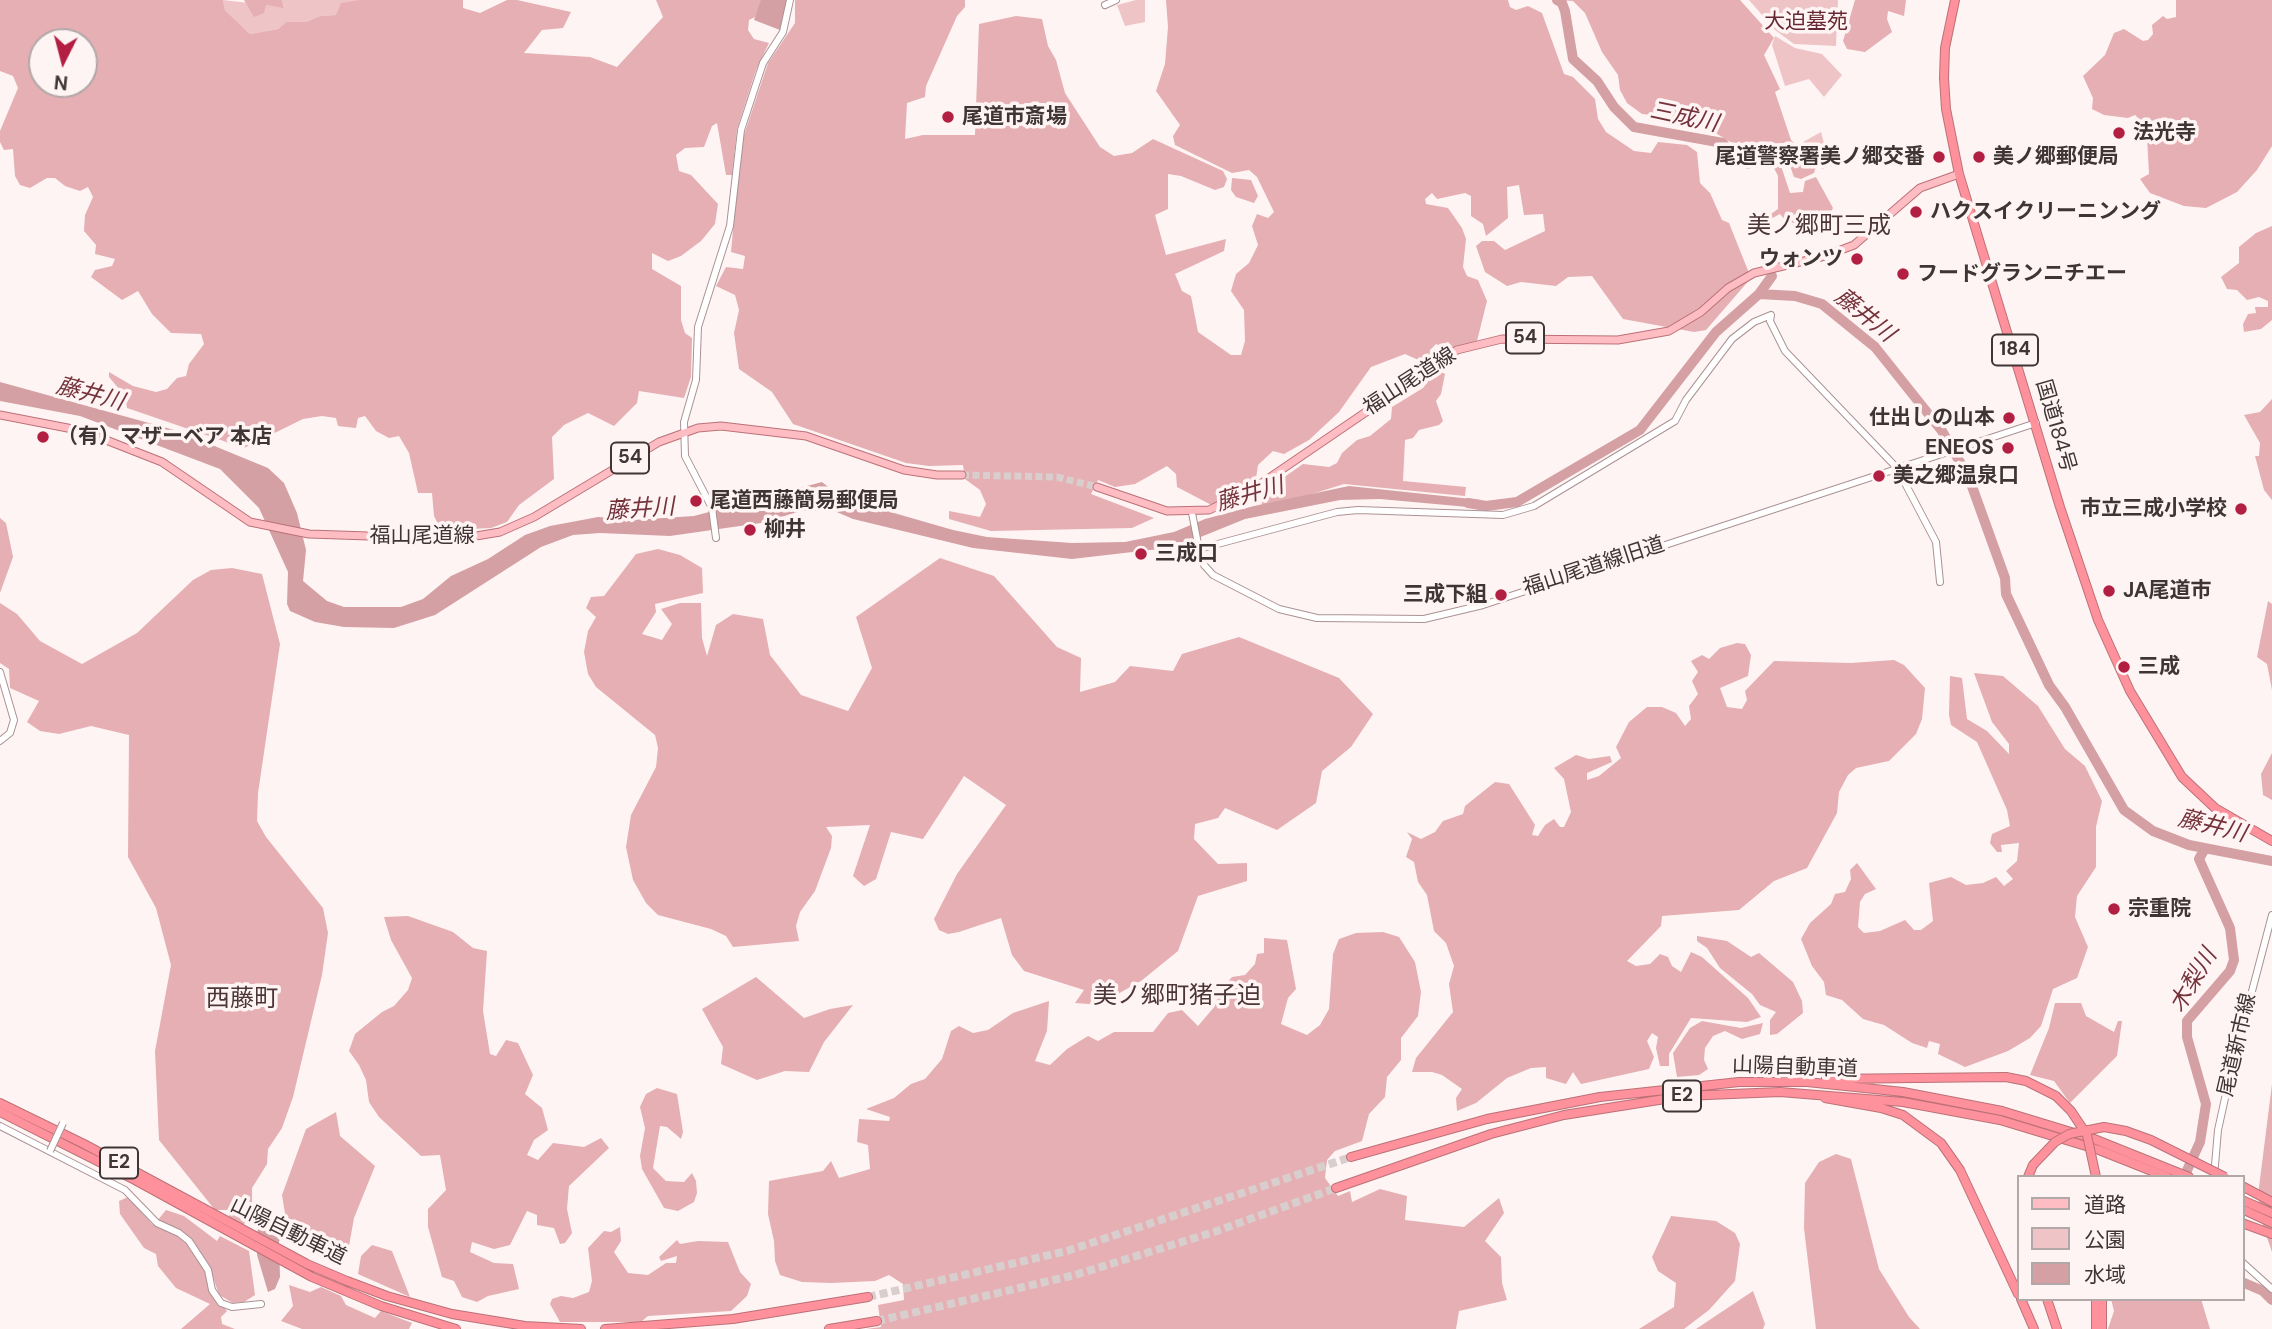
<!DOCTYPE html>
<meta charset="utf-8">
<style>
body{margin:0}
#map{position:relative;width:2272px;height:1329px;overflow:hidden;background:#fff4f4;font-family:"DM Sans","Noto Sans JP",sans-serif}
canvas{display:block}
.legend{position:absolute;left:2017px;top:1175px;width:228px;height:126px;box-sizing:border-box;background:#fff4f4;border:2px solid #b2a8a8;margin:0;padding:9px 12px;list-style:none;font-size:21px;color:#3f3535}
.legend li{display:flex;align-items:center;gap:14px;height:35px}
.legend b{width:35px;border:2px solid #b2a8a8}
.north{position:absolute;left:28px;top:28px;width:70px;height:70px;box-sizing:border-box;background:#fff4f4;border:2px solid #b2a8a8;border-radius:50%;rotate:186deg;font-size:19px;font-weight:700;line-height:28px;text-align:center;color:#3f3535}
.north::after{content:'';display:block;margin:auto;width:24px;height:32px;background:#b21f42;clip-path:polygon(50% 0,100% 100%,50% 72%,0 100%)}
</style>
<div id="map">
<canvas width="2272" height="1329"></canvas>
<ul class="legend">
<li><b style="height:9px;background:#febdc3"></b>道路</li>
<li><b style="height:19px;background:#efc4c7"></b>公園</li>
<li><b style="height:19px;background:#d4a0a3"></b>水域</li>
</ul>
<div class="north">N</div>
</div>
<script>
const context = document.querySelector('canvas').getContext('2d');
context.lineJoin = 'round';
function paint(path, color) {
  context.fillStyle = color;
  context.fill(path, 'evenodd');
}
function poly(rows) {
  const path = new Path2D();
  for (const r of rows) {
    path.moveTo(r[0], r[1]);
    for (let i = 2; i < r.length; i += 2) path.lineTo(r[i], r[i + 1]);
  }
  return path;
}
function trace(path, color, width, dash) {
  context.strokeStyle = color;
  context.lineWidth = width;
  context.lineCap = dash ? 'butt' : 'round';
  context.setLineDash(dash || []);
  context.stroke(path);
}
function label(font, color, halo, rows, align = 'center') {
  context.font = font + ' "DM Sans","Noto Sans JP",sans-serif';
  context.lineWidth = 7;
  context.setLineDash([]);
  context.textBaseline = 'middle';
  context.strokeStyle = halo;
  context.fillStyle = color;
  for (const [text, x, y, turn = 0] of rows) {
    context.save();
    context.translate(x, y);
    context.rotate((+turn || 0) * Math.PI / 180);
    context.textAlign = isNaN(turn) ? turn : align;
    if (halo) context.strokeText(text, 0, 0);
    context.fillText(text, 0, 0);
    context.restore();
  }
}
paint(poly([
 [223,0,284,7,282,0,360,0,336,15,320,16,306,22,286,22,278,29,250,34,225,10],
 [1136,0,1145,0,1145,22,1125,26,1117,5],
 [1749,0,1838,0,1836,46,1794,44,1775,30],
 [1775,36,1795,48,1822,54,1842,75,1824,97,1809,79,1785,86,1772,45],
 [1821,132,1830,166,1822,169,1803,142]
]), '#efc4c7');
paint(poly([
 [0,0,223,0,225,10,250,34,278,29,286,22,306,22,320,16,336,15,341,3,360,0,463,0,463,8,480,13,507,0,517,0,571,12,563,28,542,30,524,53,590,57,617,67,663,17,656,0,763,0,755,17,749,20,748,30,754,39,769,43,756,70,737,129,732,175,726,175,717,123,712,126,704,147,685,148,676,155,679,171,691,175,718,204,715,224,701,241,681,256,668,261,652,253,652,269,681,286,681,320,685,333,692,338,691,377,684,398,639,391,637,403,614,426,588,413,564,425,552,437,554,479,519,505,507,522,491,528,471,529,440,528,434,516,432,493,418,493,409,453,399,436,389,438,376,431,365,416,358,418,356,428,338,426,336,418,322,416,303,419,244,448,127,408,125,396,109,377,109,372,133,386,156,392,167,389,177,378,186,376,189,364,204,344,201,334,171,333,152,314,138,291,122,300,91,277,95,270,112,266,115,259,95,254,96,245,84,231,85,215,93,197,88,187,80,191,65,186,55,178,47,178,30,188,20,185,15,176,13,149,4,150,0,142,0,131,18,88,13,76,0,71],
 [42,42,84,42,84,84,42,84],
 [244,0,282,0,284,8,266,5,264,13,254,17],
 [795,0,965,0,965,7,957,16,926,86,925,97,907,103,905,139,923,135,975,135,979,24,1016,16,1042,19,1048,46,1056,60,1065,93,1100,147,1114,156,1132,153,1153,139,1223,171,1227,179,1224,187,1215,190,1181,176,1168,174,1168,209,1155,215,1166,255,1226,239,1224,251,1175,274,1182,291,1191,296,1198,332,1231,355,1241,355,1245,341,1244,310,1231,291,1236,274,1249,263,1258,245,1252,226,1257,214,1268,218,1274,212,1257,177,1249,170,1232,173,1175,145,1173,136,1180,125,1156,91,1165,64,1168,27,1166,0,1508,0,1510,7,1516,10,1528,6,1542,13,1564,74,1573,77,1595,99,1598,119,1606,132,1634,151,1651,153,1658,142,1687,145,1697,152,1700,183,1710,193,1722,220,1729,223,1751,278,1706,330,1694,332,1623,319,1592,276,1568,277,1556,286,1521,282,1507,286,1485,272,1476,246,1482,241,1494,241,1505,250,1545,231,1543,214,1524,215,1519,185,1507,187,1508,218,1486,236,1483,224,1471,216,1471,196,1465,193,1437,199,1432,193,1425,199,1426,204,1448,208,1462,228,1466,239,1463,267,1467,276,1478,280,1487,301,1476,345,1455,353,1436,344,1430,350,1431,360,1425,363,1405,354,1371,367,1339,412,1309,440,1284,454,1273,451,1258,465,1255,485,1219,509,1177,487,1176,474,1167,466,1135,484,1115,487,1098,480,1091,494,1154,518,1132,528,991,531,949,519,949,511,980,517,986,504,980,490,965,479,963,465,929,466,906,463,793,424,772,392,739,369,734,333,739,310,735,295,716,286,726,267,743,269,745,256,731,252,741,144,768,63,795,23],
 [1556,0,1740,0,1774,38,1764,55,1780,89,1775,92,1791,140,1816,167,1814,173,1801,179,1794,177,1789,163,1782,152,1775,148,1790,193,1803,192,1805,181,1816,177,1833,208,1827,220,1814,220,1813,229,1785,220,1780,214,1765,222,1761,221,1778,209,1778,176,1774,168,1692,119,1642,114,1627,103,1620,90,1618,75,1602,52,1585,13,1573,1],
 [1855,0,1906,0,1904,16,1888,11,1887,19,1892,32,1865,52,1847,49,1843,41],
 [2176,0,2272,0,2272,146,2257,170,2237,192,2206,208,2184,206,2150,193,2140,179,2149,174,2147,137,2141,121,2135,115,2128,118,2104,115,2092,109,2093,98,2083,76,2105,55,2114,33,2124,29,2143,41,2148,40,2153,34,2152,25,2163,16,2167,19,2176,17],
 [1232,178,1251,180,1258,196,1254,203,1236,197,1231,190],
 [2272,226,2272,320,2261,329,2244,332,2243,324,2248,314,2256,313,2255,307,2268,307,2268,301,2259,297,2247,300,2237,290,2227,289,2221,277,2239,263,2239,247,2256,233],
 [1437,370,1445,374,1441,394,1436,401,1443,421,1439,425,1419,430,1413,438,1405,440,1403,481,1466,487,1465,496,1344,484,1261,510,1263,492,1303,464,1329,467,1337,463,1342,453,1357,440,1370,436,1391,419,1392,407,1423,388],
 [2272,399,2272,500,2264,490,2255,456,2259,456,2260,443,2244,415,2260,412],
 [0,518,6,523,13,557,0,593],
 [658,549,680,555,702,568,703,593,655,604,656,612,642,634,662,640,672,624,661,609,680,603,701,603,702,638,707,656,716,625,733,614,763,619,770,655,801,695,848,711,872,668,856,617,940,558,994,576,1057,647,1081,658,1080,692,1115,682,1130,666,1173,671,1182,654,1239,637,1339,678,1373,714,1351,747,1322,771,1316,803,1277,830,1225,808,1218,818,1195,824,1194,839,1218,864,1247,863,1247,881,1198,896,1178,951,1141,981,1116,995,1089,1004,1075,1003,1084,990,1024,971,1012,955,1001,918,959,932,948,934,939,930,934,919,957,874,1006,805,964,776,923,839,891,832,876,879,864,886,853,876,870,825,826,827,832,836,831,848,815,891,800,912,796,926,799,941,733,947,726,936,711,929,658,915,646,903,633,880,626,847,631,815,656,767,658,748,655,735,596,687,588,674,584,652,588,631,596,617,586,608,591,597,604,596,636,554],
 [232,568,262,574,280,644,258,793,257,821,266,837,323,908,328,933,322,975,293,1097,282,1128,268,1149,267,1164,252,1188,252,1210,243,1226,230,1218,227,1210,215,1210,159,1140,155,1051,171,965,156,908,128,857,129,735,91,726,59,734,40,731,27,722,39,701,10,688,9,669,0,663,0,603,17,614,40,641,82,664,137,633,193,580,211,570],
 [2268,601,2272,604,2272,690,2267,664,2257,657],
 [1737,643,1745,644,1751,655,1748,676,1720,688,1727,707,1742,709,1747,700,1745,691,1774,661,1851,663,1894,660,1904,665,1925,688,1922,719,1916,734,1889,761,1856,768,1848,775,1839,792,1837,813,1807,868,1774,881,1739,910,1662,916,1661,926,1627,961,1636,966,1650,964,1660,954,1668,957,1672,966,1681,972,1691,952,1702,957,1748,998,1761,1017,1747,1022,1691,1018,1669,1054,1669,1066,1660,1066,1656,1048,1658,1037,1652,1033,1647,1041,1654,1057,1649,1069,1581,1084,1573,1072,1566,1084,1546,1078,1546,1067,1531,1068,1507,1078,1476,1103,1457,1111,1456,1098,1462,1089,1442,1075,1432,1072,1412,1072,1416,1058,1453,1012,1449,984,1454,966,1446,943,1434,931,1427,895,1418,882,1414,862,1406,857,1412,839,1407,832,1421,839,1435,832,1443,821,1463,814,1465,806,1495,782,1509,784,1535,825,1532,835,1538,836,1545,825,1554,819,1560,827,1564,827,1571,812,1564,779,1554,768,1576,755,1589,759,1610,756,1612,762,1587,773,1587,780,1599,776,1621,758,1616,747,1629,722,1647,707,1662,707,1676,713,1685,726,1691,719,1689,706,1698,694,1692,681,1698,672,1691,661,1702,655,1709,659,1720,648],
 [1974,673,2003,676,2038,706,2065,749,2085,766,2102,801,2096,827,2096,867,2077,896,2075,917,2088,947,2077,978,2053,989,2041,1026,2030,1038,2008,1051,1965,1067,1938,1054,1940,1044,1929,1041,1927,1048,1912,1043,1884,1025,1863,1019,1842,1000,1826,995,1824,982,1812,966,1801,939,1810,923,1831,904,1835,894,1845,892,1851,879,1850,870,1857,863,1876,889,1865,894,1860,902,1858,927,1864,933,1880,931,1905,920,1914,930,1921,930,1933,921,1929,883,1951,877,1966,885,1983,883,1996,877,2004,886,2013,879,2006,871,2017,861,2019,843,2001,845,2002,852,1997,852,1990,843,1992,834,2010,826,2007,810,1977,742,1951,725,1949,715,1950,676,1962,678,1967,719,1987,731,2009,754,2009,744,1992,722],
 [2272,753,2272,800,2263,795,2261,774],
 [408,916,453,932,473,948,487,951,483,1011,490,1054,496,1056,506,1040,518,1043,533,1075,525,1094,542,1108,548,1130,534,1140,527,1155,538,1160,553,1143,584,1147,601,1138,609,1148,569,1186,567,1209,572,1233,565,1243,560,1244,554,1228,537,1225,537,1215,527,1211,510,1245,494,1249,472,1242,470,1252,494,1263,513,1264,519,1289,488,1296,477,1302,462,1297,454,1281,442,1277,428,1227,428,1209,446,1190,440,1155,421,1156,379,1117,369,1102,366,1080,359,1065,349,1051,355,1034,382,1012,394,1006,408,990,412,978,391,940,384,917],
 [1383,932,1399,937,1415,962,1421,992,1418,1016,1401,1038,1401,1060,1387,1077,1385,1097,1369,1114,1362,1141,1335,1151,1327,1160,1325,1178,1338,1196,1350,1191,1352,1202,1380,1189,1407,1196,1405,1220,1464,1227,1499,1198,1504,1213,1485,1241,1501,1257,1502,1283,1507,1300,1459,1311,1456,1329,866,1329,881,1327,878,1305,904,1300,903,1284,889,1275,875,1281,831,1283,802,1282,780,1275,775,1261,774,1241,768,1214,769,1181,823,1171,831,1161,839,1178,870,1169,868,1145,857,1142,859,1119,889,1121,890,1117,866,1109,894,1098,911,1084,925,1079,942,1059,951,1031,959,1026,973,1033,988,1030,1013,1013,1049,1001,1047,1031,1035,1061,1050,1065,1067,1049,1088,1036,1098,1041,1114,1032,1153,1032,1168,1013,1182,1010,1198,1026,1215,1006,1221,989,1232,977,1245,975,1255,964,1257,954,1264,953,1264,938,1287,940,1296,989,1288,998,1281,1024,1307,1035,1320,1025,1329,1009,1333,954,1339,939,1356,933],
 [1697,936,1727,941,1751,957,1759,953,1793,982,1802,1001,1803,1013,1777,1034,1770,1035,1770,1020,1776,1012,1760,1005,1752,994,1720,968,1707,948,1697,941],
 [756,977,804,1018,830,1009,853,1005,824,1042,809,1072,785,1071,757,1080,721,1064,723,1047,702,1009],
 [2055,1003,2081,1003,2086,1016,2114,1032,2118,1021,2122,1021,2117,1056,2070,1103,2054,1081,2030,1075,2049,1028],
 [1702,1021,1741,1028,1763,1023,1760,1034,1742,1039,1725,1031,1713,1036,1705,1048,1704,1060,1708,1069,1699,1075,1677,1077,1673,1053,1690,1028],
 [2272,1084,2272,1252,2263,1226,2258,1195],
 [657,1088,677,1094,683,1132,681,1139,667,1127,660,1126,653,1168,666,1181,684,1182,692,1173,696,1181,697,1193,694,1202,678,1211,664,1208,642,1169,640,1156,645,1128,640,1107,646,1094],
 [336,1112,340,1136,375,1166,354,1218,347,1257,323,1258,289,1238,282,1195,306,1129],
 [1836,1154,1851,1159,1879,1269,1909,1317,1920,1329,1816,1329,1804,1228,1805,1183,1819,1162],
 [128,1197,152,1224,175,1234,188,1245,206,1273,211,1293,227,1311,221,1317,222,1324,235,1329,181,1329,210,1304,176,1288,158,1266,156,1254,144,1248,120,1214,119,1201],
 [166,1210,184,1216,217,1241,220,1236,249,1251,255,1295,244,1302,233,1303,219,1295,211,1271,196,1245,184,1233,157,1221],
 [1671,1216,1716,1221,1735,1233,1740,1244,1735,1281,1709,1310,1684,1329,1639,1329,1674,1307,1676,1283,1658,1271,1652,1257],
 [620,1227,621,1241,614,1252,628,1273,648,1275,666,1263,676,1263,677,1256,661,1261,659,1257,677,1240,680,1244,698,1241,728,1242,740,1272,751,1284,747,1296,731,1311,648,1316,641,1322,560,1322,550,1304,552,1299,561,1296,573,1298,589,1292,592,1281,588,1248,604,1231,611,1232],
 [372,1245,392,1251,410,1297,358,1274,361,1256],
 [289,1285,310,1292,321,1287,341,1296,346,1305,375,1318,381,1311,412,1323,409,1329,302,1329,281,1321,293,1306],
 [1753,1291,1765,1324,1763,1329,1696,1329],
 [2111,1299,2201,1299,2210,1329,2108,1329,2114,1311]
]), '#e5afb3');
paint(poly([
 [761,0,787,0,780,30,754,20],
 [0,382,178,431,268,468,284,483,297,513,306,550,303,581,327,601,344,607,401,607,423,599,451,576,488,559,525,535,550,526,598,517,633,520,694,516,822,482,842,498,953,530,987,537,1072,543,1125,542,1174,532,1205,519,1254,506,1349,486,1481,500,1479,508,1380,499,1340,500,1245,519,1176,547,1072,559,973,548,853,519,832,510,801,511,761,523,670,536,600,533,573,535,541,547,435,615,394,628,344,627,315,622,290,611,287,604,288,572,259,508,220,469,80,416,0,401],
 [261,1217,281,1221,283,1228,279,1242,280,1277,275,1289,268,1292,257,1255,257,1233]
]), '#d4a0a3');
trace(poly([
 [1557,0,1562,3,1565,11,1573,59,1597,81,1614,107,1634,127,1723,143,1731,154,1748,164],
 [1759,294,1772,276],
 [1468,503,1486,506,1517,502,1640,430,1716,332,1759,294,1795,296,1822,304,1875,347,1942,431,1969,478,2005,578,2006,594,2049,685,2065,707,2124,810,2153,831,2189,845,2272,861],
 [2184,1177,2200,1142,2206,1104,2187,1037,2187,1021,2230,971,2234,960,2230,928,2199,859,2204,850],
 [2242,1282,2263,1291,2272,1300]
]), '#d4a0a3', 10);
trace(poly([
 [962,475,1057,477,1097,487]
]), '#d9cece', 7, [7, 3.5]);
trace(poly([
 [868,1297,1067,1251,1351,1157],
 [877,1321,1075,1275,1214,1232,1336,1188]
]), '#d9cece', 8, [8, 4]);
const secondary = poly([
 [1105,5,1116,0],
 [1192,513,1199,549,1204,565,1213,575,1279,609,1317,618,1424,619,1483,605,2036,423],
 [716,538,712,508,685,456,684,422,696,380,698,327,730,226,741,130,763,63,783,32,790,0],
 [1199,549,1337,512,1358,510,1503,515,1534,506,1675,421,1686,400,1732,339,1754,322,1771,315,1770,321,1785,351,1897,468,1936,542,1940,582],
 [0,672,14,720,10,733,0,741],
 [0,1126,125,1190,157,1223,179,1233,189,1241,208,1270,212,1290,221,1303,232,1307,261,1304],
 [2214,1177,2218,1130,2231,1071,2272,915],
 [2242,1262,2272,1289]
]);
const primary = poly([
 [0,415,83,431,162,462,250,522,309,534,458,539,500,532,534,517,659,442,698,428,721,426,806,436,904,470,937,475,962,475],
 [1097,487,1167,511,1209,510,1253,489,1457,350,1502,339,1618,340,1669,331,1701,312,1728,288,1754,273,1825,256,1854,245,1920,188,1959,174]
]);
const highway = poly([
 [1955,0,1945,48,1944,78,1946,109,1959,174,2060,507,2098,620,2130,691,2182,777,2215,808,2272,841],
 [1826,1079,2006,1077,2026,1081,2056,1096],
 [1825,1098,1881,1108,1903,1115,1941,1143,1960,1170,2018,1294],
 [0,1103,84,1144,307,1264,347,1281,387,1296,452,1314,525,1326,581,1329],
 [0,1112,135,1180,312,1277,381,1306,456,1329],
 [1351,1157,1487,1119,1600,1097,1739,1082,1807,1082,1903,1092,2002,1111,2094,1139,2189,1177],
 [2028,1177,2033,1165],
 [2242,1186,2272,1202],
 [1336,1188,1491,1134,1564,1115,1684,1096,1780,1092,1903,1102,2000,1120,2099,1150,2167,1177],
 [2242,1200,2272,1213],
 [2242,1209,2272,1223],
 [2242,1223,2272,1234],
 [2021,1299,2034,1329],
 [2047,1299,2057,1329],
 [2096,1299,2096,1329],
 [605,1329,733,1319,868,1297],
 [829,1329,877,1321],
 [2102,1329,2102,1299]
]);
trace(secondary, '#ab9293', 8);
trace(primary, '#bb7177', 9);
trace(highway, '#bb7177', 10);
trace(secondary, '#fff', 6);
trace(primary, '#febdc3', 7);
trace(highway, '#fe919b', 8);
const secondaryBridge = poly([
 [50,1151,63,1123]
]);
const highwayBridge = poly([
 [2056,1096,2071,1111,2087,1135,2096,1177],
 [2033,1165,2055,1142,2069,1134,2104,1127,2126,1131,2151,1140,2225,1177]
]);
trace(secondaryBridge, '#ab9293', 8, []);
trace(highwayBridge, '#bb7177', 10, []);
trace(secondaryBridge, '#fff', 6);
trace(highwayBridge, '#fe919b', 8);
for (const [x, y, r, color] of [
 [948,117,7,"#b21f42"],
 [2119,133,7,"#b21f42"],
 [1939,157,7,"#b21f42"],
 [1979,157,7,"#b21f42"],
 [1916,212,7,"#b21f42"],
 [1857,259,7,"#b21f42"],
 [1903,274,7,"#b21f42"],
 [2009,418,7,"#b21f42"],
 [43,437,7,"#b21f42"],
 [2008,448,7,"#b21f42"],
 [1879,476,7,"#b21f42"],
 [696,501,7,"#b21f42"],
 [2241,509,7,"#b21f42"],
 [750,530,7,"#b21f42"],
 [1141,554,7,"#b21f42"],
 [2109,591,7,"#b21f42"],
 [1501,595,7,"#b21f42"],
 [2124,667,7,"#b21f42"],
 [2114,909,7,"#b21f42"]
]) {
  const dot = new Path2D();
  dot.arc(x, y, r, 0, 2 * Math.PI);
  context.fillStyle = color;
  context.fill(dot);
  trace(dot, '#fff4f4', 2.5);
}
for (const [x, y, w] of [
 [1525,338,38],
 [2015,350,46],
 [630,458,38],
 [1682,1096,38],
 [119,1163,38]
]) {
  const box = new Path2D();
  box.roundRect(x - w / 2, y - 15.5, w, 31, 5);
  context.fillStyle = '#fff4f4';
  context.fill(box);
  trace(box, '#3f3535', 2);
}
label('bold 19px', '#3f3535', null, [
 ["54",1525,338],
 ["184",2015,350],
 ["54",630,458],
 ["E2",1682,1096],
 ["E2",119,1163]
]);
label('21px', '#672730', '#fff4f4', [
 ["大迫墓苑",1806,22]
]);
label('bold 21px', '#3f3535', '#fff4f4', [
 ["尾道市斎場",962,117],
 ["法光寺",2133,133],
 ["尾道警察署美ノ郷交番",1925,157,"right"],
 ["美ノ郷郵便局",1993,157],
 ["ハクスイクリーニンング",1930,212],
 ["ウォンツ",1843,259,"right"],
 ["フードグランニチエー",1917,274],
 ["仕出しの山本",1995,418,"right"],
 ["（有）マザーベア 本店",57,437],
 ["ENEOS",1994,448,"right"],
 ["美之郷温泉口",1893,476],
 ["尾道西藤簡易郵便局",710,501],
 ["市立三成小学校",2227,509,"right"],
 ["柳井",764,530],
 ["三成口",1155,554],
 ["JA尾道市",2123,591],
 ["三成下組",1487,595,"right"],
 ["三成",2138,667],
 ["宗重院",2128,909]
], 'left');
label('21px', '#3f3535', '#fff4f4', [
 ["福山尾道線",1410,382,-33],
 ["国道184号",2055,426,74],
 ["福山尾道線",422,536],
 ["福山尾道線旧道",1594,567,-18],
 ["尾道新市線",2238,1045,-77],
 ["山陽自動車道",1795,1068,2],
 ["山陽自動車道",288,1232,26]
]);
label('italic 23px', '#74323a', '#fff4f4', [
 ["三成川",1684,118,12],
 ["藤井川",1864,316,39],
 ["藤井川",90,395,15],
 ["藤井川",1250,495,-16],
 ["藤井川",640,510,-4],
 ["藤井川",2212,827,14],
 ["木梨川",2194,981,-59]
]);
label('24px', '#4b3537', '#fff4f4', [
 ["美ノ郷町三成",1819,227],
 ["美ノ郷町猪子迫",1177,997],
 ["西藤町",242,1000]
]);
</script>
